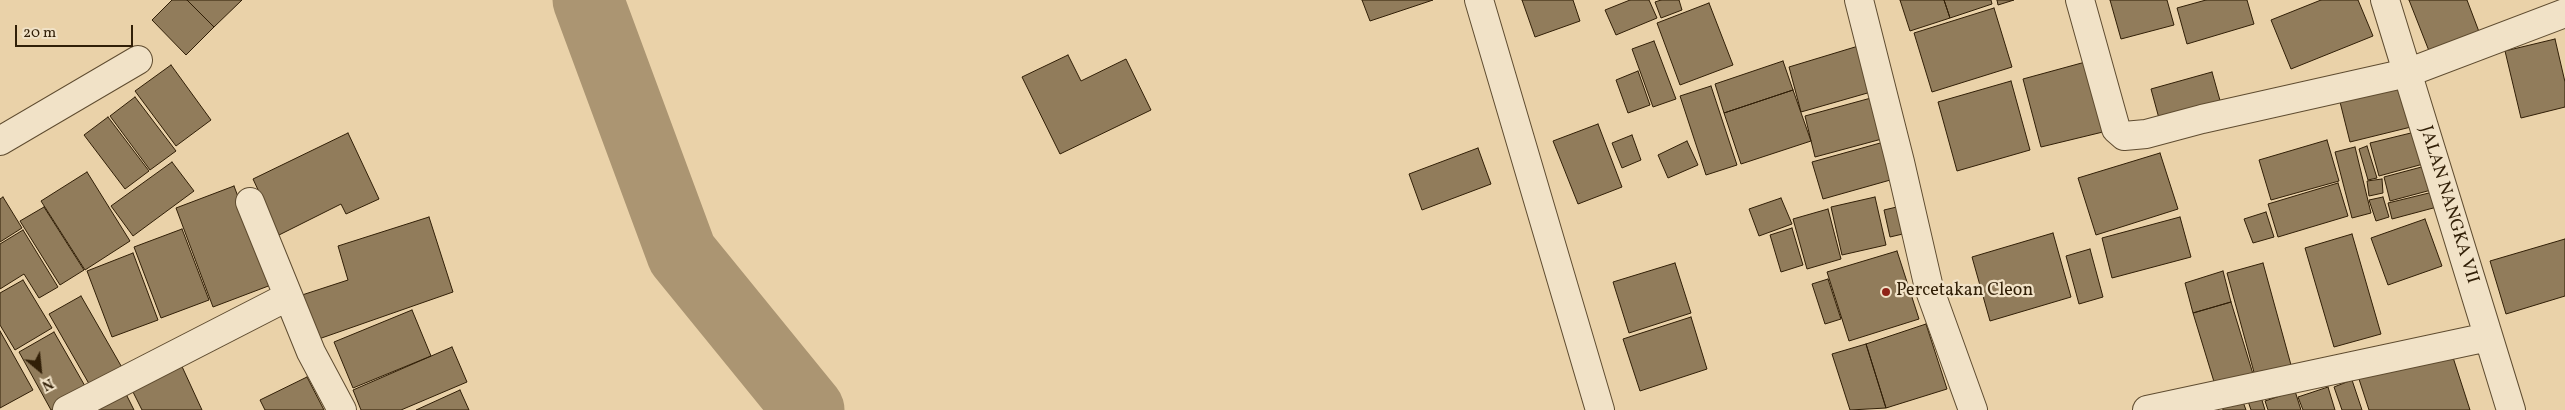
<!DOCTYPE html>
<style>
body{margin:0}
#map{position:relative;width:2565px;height:410px;overflow:hidden;background:#ead2a9;font-family:Vollkorn,serif}
canvas{display:block}
.north{position:absolute;left:15px;top:345px;width:50px;height:50px;-webkit-text-stroke:4px #f1e2c7;paint-order:stroke;rotate:152deg;font-size:14px;font-weight:700;line-height:20px;text-align:center;color:#311f07}
.north::after{content:'';display:block;margin:auto;width:18px;height:22px;background:#311f07;clip-path:polygon(50% 0,100% 100%,50% 72%,0 100%)}
.scale{position:absolute;left:15px;top:25px;width:118px;height:22px;box-sizing:border-box;border:2px solid #311f07;border-top:0;padding-left:6px;font-size:15px;line-height:18px;white-space:nowrap;color:#311f07;-webkit-text-stroke:4px #f1e2c7;paint-order:stroke}
</style>
<div id="map">
<canvas width="2565" height="410"></canvas>
<div class="north">N</div>
<div class="scale">20 m</div>
</div>
<script>
const context = document.querySelector('canvas').getContext('2d');
context.lineJoin = 'round';
function poly(rows) {
  const path = new Path2D();
  for (const r of rows) {
    path.moveTo(r[0], r[1]);
    for (let i = 2; i < r.length; i += 2) path.lineTo(r[i], r[i + 1]);
  }
  return path;
}
function trace(path, color, width, dash) {
  context.strokeStyle = color;
  context.lineWidth = width;
  context.lineCap = dash ? 'butt' : 'round';
  context.setLineDash(dash || []);
  context.stroke(path);
}
function paint(path, color) {
  context.fillStyle = color;
  context.fill(path, 'evenodd');
}
function label(font, color, halo, rows, align = 'center') {
  context.font = font + ' Vollkorn,serif';
  context.lineWidth = 4.5;
  context.setLineDash([]);
  context.textBaseline = 'middle';
  context.strokeStyle = halo;
  context.fillStyle = color;
  for (const [text, x, y, turn = 0] of rows) {
    context.save();
    context.translate(x, y);
    context.rotate((+turn || 0) * Math.PI / 180);
    context.textAlign = isNaN(turn) ? turn : align;
    if (halo) context.strokeText(text, 0, 0);
    context.fillText(text, 0, 0);
    context.restore();
  }
}
trace(poly([
 [588,0,682,254,809,410]
]), '#ab9572', 71);
const building = poly([
 [172,0,187,0,214,27,186,55,152,20,172,0],
 [187,0,242,0,214,27,187,0],
 [1362,0,1433,0,1370,21,1362,0],
 [1522,0,1573,0,1580,21,1535,37,1522,0],
 [1630,0,1649,0,1657,18,1616,35,1605,10,1630,0],
 [1661,0,1679,0,1682,10,1661,18,1655,2,1661,0],
 [1900,0,1944,0,1950,18,1910,31,1900,0],
 [1944,0,1991,0,1992,4,1950,18,1944,0],
 [1997,0,2014,0,1998,5,1997,0],
 [2110,0,2167,0,2174,25,2121,39,2110,0],
 [2206,0,2247,0,2254,24,2187,44,2177,8,2206,0],
 [2321,0,2358,0,2373,36,2291,69,2271,20,2321,0],
 [2409,0,2467,0,2481,37,2431,56,2409,0],
 [1709,3,1733,65,1680,85,1657,23,1709,3],
 [1994,8,2012,67,1932,92,1914,33,1994,8],
 [2555,39,2565,82,2565,107,2521,118,2505,51,2555,39],
 [1654,41,1676,99,1653,107,1632,49,1654,41],
 [1865,44,1878,90,1801,112,1789,67,1865,44],
 [1068,55,1081,81,1126,59,1151,110,1060,154,1022,77,1068,55],
 [1783,61,1793,90,1724,113,1715,84,1783,61],
 [2089,61,2107,131,2041,147,2023,79,2089,61],
 [171,65,211,120,176,146,135,91,171,65],
 [1638,71,1650,105,1628,113,1616,80,1638,71],
 [2212,72,2221,104,2160,122,2151,89,2212,72],
 [2011,81,2030,150,1957,171,1938,102,2011,81],
 [2404,81,2415,126,2350,142,2339,98,2404,81],
 [1711,86,1737,165,1706,175,1680,96,1711,86],
 [1793,90,1811,141,1741,164,1724,113,1793,90],
 [1882,95,1893,136,1815,157,1805,116,1882,95],
 [135,97,176,151,150,170,110,116,135,97],
 [108,117,149,171,125,189,84,135,108,117],
 [1598,124,1622,187,1578,204,1553,141,1598,124],
 [2419,131,2427,163,2379,176,2370,143,2419,131],
 [348,133,379,199,346,214,341,204,279,235,253,179,348,133],
 [1632,135,1641,160,1622,168,1612,143,1632,135],
 [1891,140,1901,177,1823,199,1812,162,1891,140],
 [2327,140,2339,181,2271,200,2259,160,2327,140],
 [1687,141,1698,165,1668,178,1658,155,1687,141],
 [2367,146,2377,178,2368,180,2359,149,2367,146],
 [2355,147,2371,213,2352,218,2335,152,2355,147],
 [1478,148,1491,184,1422,210,1409,174,1478,148],
 [2160,153,2178,209,2096,235,2078,178,2160,153],
 [172,162,194,191,133,236,111,206,172,162],
 [2429,165,2435,189,2390,201,2384,177,2429,165],
 [87,172,130,241,85,270,41,201,87,172],
 [2382,179,2383,193,2369,196,2367,181,2382,179],
 [2338,183,2348,216,2278,237,2268,204,2338,183],
 [234,186,271,285,213,307,176,208,234,186],
 [2433,192,2437,207,2392,219,2388,203,2433,192],
 [3,197,22,228,0,242,0,199,3,197],
 [1875,197,1886,245,1842,255,1831,207,1875,197],
 [2383,197,2389,217,2376,221,2369,200,2383,197],
 [1781,198,1792,224,1759,236,1749,209,1781,198],
 [1901,206,1907,233,1890,237,1884,210,1901,206],
 [44,207,84,270,60,285,20,221,44,207],
 [1828,209,1841,259,1807,269,1793,219,1828,209],
 [2266,212,2274,237,2253,243,2244,219,2266,212],
 [429,217,453,292,313,341,299,296,348,280,338,246,429,217],
 [2180,217,2191,257,2112,278,2102,238,2180,217],
 [2425,219,2442,266,2388,285,2371,238,2425,219],
 [1792,228,1803,265,1781,272,1770,235,1792,228],
 [182,229,209,300,161,318,134,247,182,229],
 [23,230,58,287,39,298,24,274,0,289,0,244,23,230],
 [2053,233,2071,297,1990,321,1972,257,2053,233],
 [2352,234,2381,334,2334,347,2305,248,2352,234],
 [2565,239,2565,296,2506,314,2490,261,2565,239],
 [2090,249,2103,297,2079,304,2066,256,2090,249],
 [1897,251,1919,319,1849,341,1827,272,1897,251],
 [133,253,158,320,112,337,87,271,133,253],
 [1675,263,1691,313,1629,333,1613,282,1675,263],
 [2263,263,2291,365,2255,376,2227,273,2263,263],
 [2223,271,2231,302,2193,313,2185,283,2223,271],
 [1828,279,1841,319,1825,324,1812,284,1828,279],
 [23,280,52,328,15,350,0,325,0,293,23,280],
 [81,296,124,371,92,389,49,314,81,296],
 [2231,302,2253,374,2215,385,2193,313,2231,302],
 [412,310,431,356,353,388,334,342,412,310],
 [1691,317,1707,369,1640,391,1623,339,1691,317],
 [1926,324,1947,389,1886,408,1866,344,1926,324],
 [0,331,33,390,0,408,0,331],
 [54,332,89,393,59,410,51,410,19,352,54,332],
 [1866,344,1886,408,1850,410,1832,354,1866,344],
 [2449,345,2470,410,2369,410,2358,376,2449,345],
 [452,347,467,382,401,410,361,410,353,390,452,347],
 [179,360,202,410,142,410,129,384,179,360],
 [307,377,324,410,265,410,260,400,307,377],
 [2352,380,2362,410,2342,410,2334,387,2352,380],
 [2328,387,2335,410,2303,410,2298,397,2328,387],
 [123,388,134,410,79,410,123,388],
 [460,390,469,410,416,410,460,390],
 [2295,391,2301,410,2268,410,2265,401,2295,391],
 [2261,397,2265,410,2251,410,2248,401,2261,397],
 [2242,399,2246,410,2223,410,2222,406,2242,399]
]);
paint(building, '#917c5b');
trace(building, '#311f07', 1);
const minor = poly([
 [1479,0,1600,410],
 [1859,0,1900,162,1929,288,1973,410],
 [2080,0,2116,129,2124,136,2146,134,2202,119,2407,73,2565,13],
 [2385,0,2511,410],
 [0,141,138,60],
 [250,202,311,352,342,410],
 [67,410,287,297],
 [2147,410,2488,337]
]);
trace(minor, '#5f4c30', 30);
trace(minor, '#f1e2c7', 28);
for (const [x, y, r, color] of [
 [1886,292,5,"#8f2418"]
]) {
  const dot = new Path2D();
  dot.arc(x, y, r, 0, 2 * Math.PI);
  context.fillStyle = color;
  context.fill(dot);
  trace(dot, '#f1e2c7', 2);
}
label('18px', '#311f07', '#f1e2c7', [
 ["JALAN NANGKA VII",2448,205,73]
]);
label('18px', '#311f07', '#f1e2c7', [
 ["Percetakan Cleon",1896,292]
], 'left');
</script>
